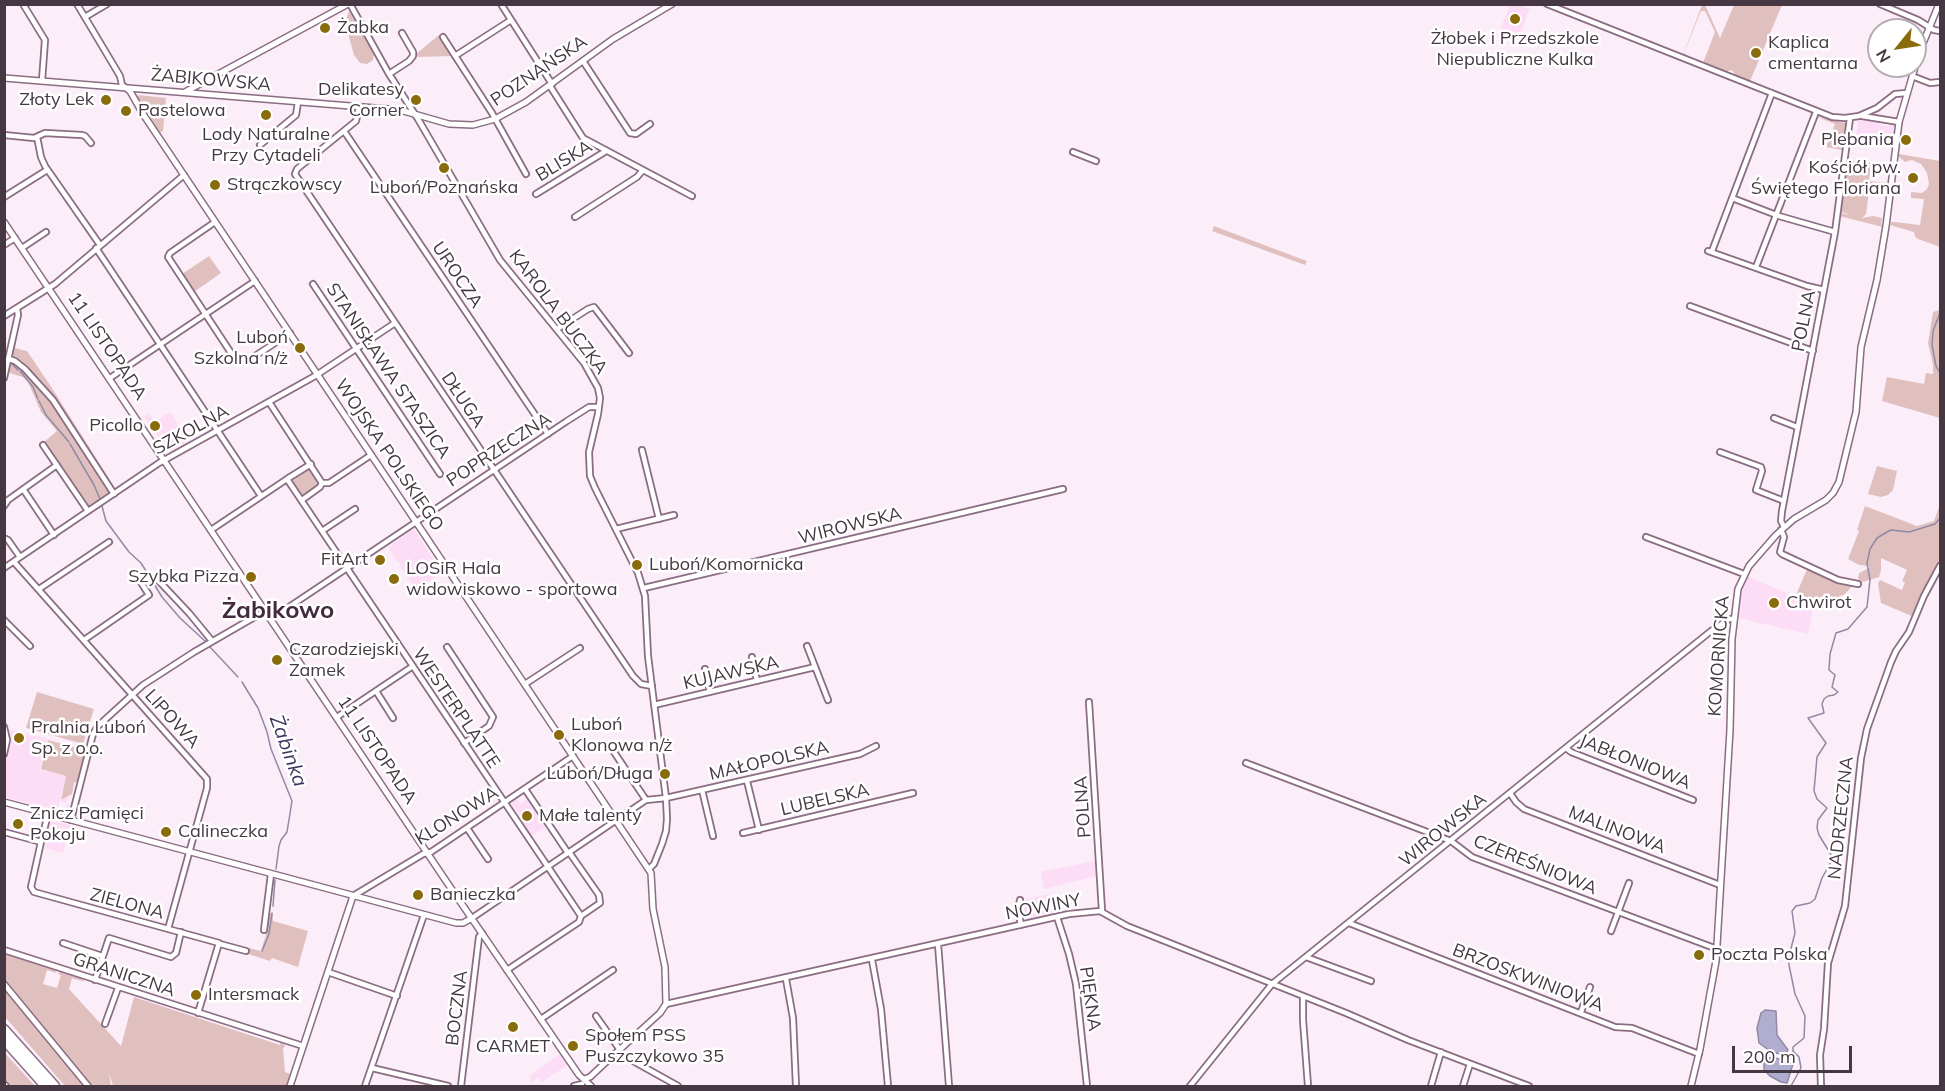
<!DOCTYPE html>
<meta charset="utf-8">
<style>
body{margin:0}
#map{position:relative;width:1945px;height:1091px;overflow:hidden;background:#fceef9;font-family:Mulish,sans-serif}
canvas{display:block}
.frame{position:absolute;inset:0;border:6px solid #453842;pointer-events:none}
.north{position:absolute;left:1867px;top:18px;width:60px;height:60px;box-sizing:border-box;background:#fff;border:2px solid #b5afb3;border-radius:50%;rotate:240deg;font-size:16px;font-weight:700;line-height:24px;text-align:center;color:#453842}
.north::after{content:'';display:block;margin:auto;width:21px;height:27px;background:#8a6b0b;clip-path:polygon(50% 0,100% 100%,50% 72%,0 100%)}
.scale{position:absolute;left:1732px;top:1046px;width:120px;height:27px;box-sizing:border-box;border:3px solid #453842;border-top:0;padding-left:8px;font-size:18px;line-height:21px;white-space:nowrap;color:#453842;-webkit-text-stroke:4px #fff;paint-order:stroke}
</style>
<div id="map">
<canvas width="1945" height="1091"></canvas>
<div class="frame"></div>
<div class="north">N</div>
<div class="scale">200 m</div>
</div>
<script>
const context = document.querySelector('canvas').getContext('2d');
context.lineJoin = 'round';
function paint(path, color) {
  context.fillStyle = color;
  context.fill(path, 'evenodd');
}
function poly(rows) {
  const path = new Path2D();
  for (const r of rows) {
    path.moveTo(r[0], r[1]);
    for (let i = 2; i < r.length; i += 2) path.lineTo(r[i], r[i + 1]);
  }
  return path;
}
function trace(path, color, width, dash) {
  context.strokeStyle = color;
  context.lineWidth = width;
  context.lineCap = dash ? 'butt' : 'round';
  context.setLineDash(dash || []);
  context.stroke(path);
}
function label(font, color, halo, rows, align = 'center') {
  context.font = font + ' Mulish,sans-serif';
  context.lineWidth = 5;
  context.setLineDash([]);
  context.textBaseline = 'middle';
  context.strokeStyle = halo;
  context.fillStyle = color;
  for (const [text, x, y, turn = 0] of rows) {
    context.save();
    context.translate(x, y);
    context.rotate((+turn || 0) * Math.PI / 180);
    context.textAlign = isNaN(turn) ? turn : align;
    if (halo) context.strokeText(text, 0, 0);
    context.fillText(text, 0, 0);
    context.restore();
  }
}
paint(poly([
 [1510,5,1520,5,1530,9,1518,38,1500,30],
 [1858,119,1879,122,1881,126,1889,126,1890,124,1893,124,1895,127,1893,140,1877,138,1876,141,1856,138],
 [170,412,190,442,170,453,144,417,148,413,155,422],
 [414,529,442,573,416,590,400,566,401,563,398,563,388,547],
 [1747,576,1814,605,1808,634,1738,618,1742,587],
 [9,729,48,739,40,769,66,776,60,800,62,800,69,796,66,803,60,801,58,808,65,810,67,804,69,804,67,811,58,809,57,811,5,797,5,764,10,741],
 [517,799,521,804,527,799,545,827,530,837,519,820,521,817,511,803],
 [51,820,70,825,63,853,45,848],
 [1095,861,1097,876,1044,889,1041,872],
 [1048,894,1053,916,1026,921,1022,906,1023,900],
 [560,1054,568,1065,542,1082,539,1078,532,1082,529,1076]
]), '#fdddf5');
paint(poly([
 [1702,5,1705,5,1720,38,1734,5,1782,5,1750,81,1735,75,1733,71,1730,70,1726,72,1703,63,1715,32,1705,11,1701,11,1684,53,1686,54,1683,55],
 [349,11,374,54,373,60,367,64,360,63,354,55,345,23],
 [439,35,452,56,418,57,416,54],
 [138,95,166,98,163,131,160,133,138,100],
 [1817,117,1846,123,1842,150,1826,147,1835,124],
 [1899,154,1940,161,1940,247,1918,239,1915,237,1914,232,1890,225,1891,222,1895,222,1920,225,1924,199,1911,198,1911,192,1922,193,1927,189,1929,184,1927,173,1921,164,1912,160,1905,162,1898,156],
 [1846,160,1871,163,1869,181,1890,183,1889,188,1870,184,1866,214,1862,218,1873,216,1882,218,1881,224,1883,227,1839,216,1840,213,1851,215,1841,212,1840,210],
 [1214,226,1272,248,1307,261,1305,265,1212,231],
 [209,256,221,273,194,292,182,274],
 [1940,310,1940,418,1882,401,1887,377,1924,384,1926,373,1933,374,1933,365,1928,343,1933,312],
 [15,337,17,337,15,348,27,351,50,385,115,488,113,488,54,398,30,370,12,356],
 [11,362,28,374,50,399,110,491,109,494,91,506,87,506,44,442,57,431,41,412,28,382,23,377,9,373],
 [1877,466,1897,471,1893,490,1888,495,1881,497,1868,494],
 [310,469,319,482,317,485,301,496,292,481],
 [1940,504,1940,565,1914,617,1881,603,1878,583,1880,580,1902,590,1905,582,1902,581,1907,570,1881,558,1881,570,1879,577,1863,582,1858,579,1859,573,1869,568,1869,566,1859,565,1848,559,1859,531,1857,530,1865,506,1917,526,1934,521],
 [1808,567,1839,582,1853,585,1845,594,1835,599,1828,599,1820,597,1817,604,1796,595],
 [37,692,94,709,83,744,26,728],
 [48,740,85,750,78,781,74,783,72,794,61,800,66,776,41,769],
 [270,913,273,914,273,921,308,931,298,967,272,958,270,961,248,954,249,948,261,951,267,931,264,930],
 [4,953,55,969,56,973,47,970,43,984,57,988,61,975,58,974,60,971,82,979,85,982,72,978,69,989,121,1046,134,997,280,1045,280,1043,284,1044,285,1047,283,1048,285,1072,290,1074,287,1086,113,1086,109,1073,111,1086,92,1086,5,979],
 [4,987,86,1086,65,1086,5,1017],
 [4,1052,35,1086,9,1086,5,1081]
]), '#e0c0bf');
const water = poly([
 [1765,1010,1776,1011,1777,1035,1788,1050,1785,1054,1773,1053,1759,1043,1757,1028,1761,1013,1765,1010],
 [1773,1057,1793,1064,1787,1083,1781,1082,1770,1076,1764,1070,1764,1062,1769,1058,1773,1057]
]);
paint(water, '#b0adce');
trace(water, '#908aa4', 1.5);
trace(poly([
 [1940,313,1933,331,1932,345,1936,366,1940,373],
 [12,364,18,370],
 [20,371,33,387,38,399],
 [39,401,46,415,69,442],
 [70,444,94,485,100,499],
 [102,506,106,521,129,552,141,563,162,597,180,618,205,641],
 [209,646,238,677],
 [242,682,258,708,267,732,271,749,292,801,287,832,281,840,279,846,276,869],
 [273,906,275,880],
 [262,951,269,934,272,913],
 [1791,1086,1801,1068,1799,1057,1793,1051,1793,1047,1804,1038,1805,1016,1795,994,1789,965,1789,956,1795,933,1792,911,1796,906,1810,903,1815,899,1822,878,1833,858,1819,835,1817,828,1818,820,1827,808,1817,799,1814,791,1817,757,1826,743,1808,718,1824,713,1822,704,1824,699,1828,696,1834,695,1838,692,1832,687,1835,675,1829,670,1830,654,1836,633,1848,629,1867,607,1870,580,1867,563,1870,549,1877,538,1887,532,1891,530,1909,532,1935,524,1940,518]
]), '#908aa4', 1.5);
const minor = poly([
 [23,4,45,40,42,81],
 [77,4,120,76,122,85,126,88],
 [350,4,389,74,418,119,500,260,584,363,598,388,600,398,598,414,589,452,590,476,595,488,638,573,645,596,648,656,666,798,667,819,666,831,662,844,654,864,649,869],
 [501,4,552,84],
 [1547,4,1832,117,1845,118,1859,116,1877,108,1895,94,1907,93],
 [1880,4,1918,20,1934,30,1940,31],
 [85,17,107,4],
 [443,37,492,113,526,174],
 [455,56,511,20],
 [583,61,630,133,636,134,650,124],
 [389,74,409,61,413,56,413,52,402,33],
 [1912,76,1930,83,1940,82],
 [550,86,583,138,692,196],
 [359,107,356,121,297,169,295,174,297,177,633,676,641,684,652,686],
 [1862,116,1899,122],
 [344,131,548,434],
 [4,135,34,138,45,133,82,135,85,136,91,143],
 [37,137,41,157,45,166,100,245],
 [260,145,296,115,298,102],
 [1073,152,1096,161],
 [536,194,606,151],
 [4,197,47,170],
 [1732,198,1779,216,1835,232],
 [575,217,637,177,643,170],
 [215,222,170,253,168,257,233,356,239,362,246,362,290,333],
 [4,245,15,238],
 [22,248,46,232],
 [96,248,261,496],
 [1708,251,1807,286,1824,290],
 [1712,251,1772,93],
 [1756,267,1816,112],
 [313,284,440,474],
 [1690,306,1813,351],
 [4,316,55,284,184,175],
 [557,329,588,309,594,307,629,353],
 [9,359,15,361,25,369,53,400,114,494],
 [4,378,18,315,17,309],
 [110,378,255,281],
 [269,402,322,483],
 [1774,418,1797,427],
 [43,445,88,511],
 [642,450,659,519],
 [1720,452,1761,467,1762,471,1756,490,1784,501],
 [311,464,287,479,581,916],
 [322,483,329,483,371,455],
 [23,489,54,535],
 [302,500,320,487,322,483],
 [4,506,8,500,57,465],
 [1784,527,1781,521,1782,511,1835,232,1850,118],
 [616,529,674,515],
 [211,530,287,479],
 [1781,530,1784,537,1780,552,1782,554,1838,580,1858,584],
 [322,531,355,509],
 [1646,537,1744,574],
 [4,538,8,540,20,557],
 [14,562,207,779,207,788,168,929],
 [4,568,159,463,315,376,395,323],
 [157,579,189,613,212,641],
 [644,588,1063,489],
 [39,589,109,542],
 [271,619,567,421,589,407,599,407],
 [4,620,30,646],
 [84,640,149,595,137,576],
 [807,646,828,700],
 [447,647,493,717,489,726,464,743],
 [752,657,757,681],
 [705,669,710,692],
 [525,684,580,648],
 [376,691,393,718],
 [1089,702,1102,911],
 [654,705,815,667],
 [337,717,413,666],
 [4,727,7,740,4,754],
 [610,746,646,800],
 [1566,748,1571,752,1693,800],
 [1246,763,1451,841,1472,857,1717,949],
 [747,781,759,830],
 [525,789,568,853],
 [702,790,713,836],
 [1510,793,1516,802,1524,809,1720,885],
 [71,820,93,734,98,726,143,685,194,652,265,611],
 [467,828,488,859],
 [4,832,41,842,48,814],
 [743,833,913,793],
 [41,842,31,887,34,892,219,943,198,1013],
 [353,896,423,854,431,852,573,756],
 [1020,900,1018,909,1021,925],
 [1057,917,1069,954,1076,984,1087,1086],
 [472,918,646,800,666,798,860,754,876,746],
 [1349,923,1615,1027,1632,1028,1699,1054],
 [264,930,271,874],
 [1611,931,1629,883],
 [63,943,102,956],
 [220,944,246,951],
 [938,944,949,1086],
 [4,950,303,1046],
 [1306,957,1371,981],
 [872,960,881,1009,888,1086],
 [507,970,579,922,581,916,600,903,599,895,569,852],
 [328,972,397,996],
 [786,979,793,1018,796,1086],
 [95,980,109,938,171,957,176,953,181,932],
 [1303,996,1303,1020,1308,1086],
 [666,1004,1069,914,1100,911,1127,926,1346,1013,1408,1040,1529,1086],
 [1581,1012,1590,987],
 [596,1016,620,1050],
 [541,1019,613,970],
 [105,1024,118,988],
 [617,1052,678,1086],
 [372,1068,448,1086],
 [4,1084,6,1086],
 [365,1086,424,915],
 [461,1086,479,937,482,933],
 [574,1086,582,1084],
 [1190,1086,1272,984,1711,631,1729,619,1734,619],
 [1431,1086,1441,1052],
 [1463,1086,1470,1064],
 [1821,1086,1820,1055,1824,1029,1828,963,1845,906,1861,758,1867,729,1891,662,1896,651,1909,632,1924,596,1940,566]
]);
const tertiary = poly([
 [4,78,400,110,449,124,473,125,495,119,526,102,613,39,672,4],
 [126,88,130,91,143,114,651,873,653,909,665,967,666,1004,660,1013,606,1062,590,1077,584,1079],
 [185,92,348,4],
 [4,222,444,878,579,1075,591,1086],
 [4,802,456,923,463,923,472,918],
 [4,984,88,1086],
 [290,1086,353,896],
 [1691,1086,1700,1049,1716,961,1730,730,1732,639,1738,589,1749,566,1776,535,1794,519,1826,500,1833,493,1839,482,1856,412,1861,347,1877,280,1886,226,1899,122,1919,53,1939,4]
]);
const motorway = poly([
 [4,1029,55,1086],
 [4,1040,45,1086]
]);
trace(minor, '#8a6d83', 8);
trace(tertiary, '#8a6d83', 8);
trace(motorway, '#8a6d83', 11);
trace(minor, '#fff', 4.5);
trace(tertiary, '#fff', 5);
trace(motorway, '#fff', 8);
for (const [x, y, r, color] of [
 [1515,19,6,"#8a6b0b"],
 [325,28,6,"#8a6b0b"],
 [1756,53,6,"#8a6b0b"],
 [106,100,6,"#8a6b0b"],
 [416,100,6,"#8a6b0b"],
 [126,111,6,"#8a6b0b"],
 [266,115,6,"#8a6b0b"],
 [1906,140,6,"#8a6b0b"],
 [444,168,6,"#8a6b0b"],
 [1913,178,6,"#8a6b0b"],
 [215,185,6,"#8a6b0b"],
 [300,348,6,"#8a6b0b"],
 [155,426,6,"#8a6b0b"],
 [380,560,6,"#8a6b0b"],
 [637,565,6,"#8a6b0b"],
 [251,577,6,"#8a6b0b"],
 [394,579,6,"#8a6b0b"],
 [1774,603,6,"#8a6b0b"],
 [277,660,6,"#8a6b0b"],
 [559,735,6,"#8a6b0b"],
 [19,738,6,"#8a6b0b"],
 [665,774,6,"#8a6b0b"],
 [527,816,6,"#8a6b0b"],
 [18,824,6,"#8a6b0b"],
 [166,832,6,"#8a6b0b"],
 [418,895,6,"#8a6b0b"],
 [1699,955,6,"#8a6b0b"],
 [196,995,6,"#8a6b0b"],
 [513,1027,6,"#8a6b0b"],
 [573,1046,6,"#8a6b0b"]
]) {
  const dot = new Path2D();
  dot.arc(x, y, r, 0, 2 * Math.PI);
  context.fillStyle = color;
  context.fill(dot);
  trace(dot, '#fff', 2);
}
label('18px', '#453842', '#fff', [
 ["Żabka",337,28],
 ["Żłobek i Przedszkole",1515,39,"center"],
 ["Niepubliczne Kulka",1515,60,"center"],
 ["Kaplica",1768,43],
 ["cmentarna",1768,64],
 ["Delikatesy",404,90,"right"],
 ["Corner",404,111,"right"],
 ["Złoty Lek",94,100,"right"],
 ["Pastelowa",138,111],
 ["Lody Naturalne",266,135,"center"],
 ["Przy Cytadeli",266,156,"center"],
 ["Plebania",1894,140,"right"],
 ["Kościół pw.",1901,168,"right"],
 ["Świętego Floriana",1901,189,"right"],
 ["Strączkowscy",227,185],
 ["Luboń/Poznańska",444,188,"center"],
 ["Luboń",288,338,"right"],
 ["Szkolna n/ż",288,359,"right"],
 ["Picollo",143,426,"right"],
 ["FitArt",368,560,"right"],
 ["Luboń/Komornicka",649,565],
 ["LOSiR Hala",406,569],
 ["widowiskowo - sportowa",406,590],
 ["Szybka Pizza",239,577,"right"],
 ["Chwirot",1786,603],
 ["Czarodziejski",289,650],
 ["Zamek",289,671],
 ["Luboń",571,725],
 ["Klonowa n/ż",571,746],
 ["Pralnia Luboń",31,728],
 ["Sp. z o.o.",31,749],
 ["Luboń/Długa",653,774,"right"],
 ["Znicz Pamięci",30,814],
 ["Pokoju",30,835],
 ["Małe talenty",539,816],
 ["Calineczka",178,832],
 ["Banieczka",430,895],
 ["Poczta Polska",1711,955],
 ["Intersmack",208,995],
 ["Społem PSS",585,1036],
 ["Puszczykowo 35",585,1057],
 ["CARMET",513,1047,"center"]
], 'left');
label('18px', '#453842', '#fff', [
 ["POZNAŃSKA",539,71,-34],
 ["ŻABIKOWSKA",211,80,5],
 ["BLISKA",564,161,-31],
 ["UROCZA",457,275,56],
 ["KAROLA BUCZKA",558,312,53],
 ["POLNA",1804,321,-79],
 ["11 LISTOPADA",107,346,56],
 ["STANISŁAWA STASZICA",388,371,56],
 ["DŁUGA",463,400,56],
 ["SZKOLNA",191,430,-29],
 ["POPRZECZNA",499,450,-33],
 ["WOJSKA POLSKIEGO",389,455,56],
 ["WIROWSKA",850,526,-14],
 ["KOMORNICKA",1719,656,-86],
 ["KUJAWSKA",731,673,-13],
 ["WESTERPLATTE",456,708,56],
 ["LIPOWA",172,719,48],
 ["11 LISTOPADA",377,750,56],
 ["MAŁOPOLSKA",769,761,-13],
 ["JABŁONIOWA",1635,762,22],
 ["LUBELSKA",825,800,-13],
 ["POLNA",1083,807,-94],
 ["KLONOWA",457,816,-32],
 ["NADRZECZNA",1841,818,-84],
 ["WIROWSKA",1443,830,-39],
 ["MALINOWA",1617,830,21],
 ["CZEREŚNIOWA",1535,865,22],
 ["ZIELONA",127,904,15],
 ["NOWINY",1043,907,-11],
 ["GRANICZNA",124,975,18],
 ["BRZOSKWINIOWA",1528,978,21],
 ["PIĘKNA",1090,999,82],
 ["BOCZNA",457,1008,-83]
]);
label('italic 20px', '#3c3562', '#fff', [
 ["Żabinka",288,751,70]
]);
label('bold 24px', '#432a3e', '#fff', [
 ["Żabikowo",278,611]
]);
</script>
